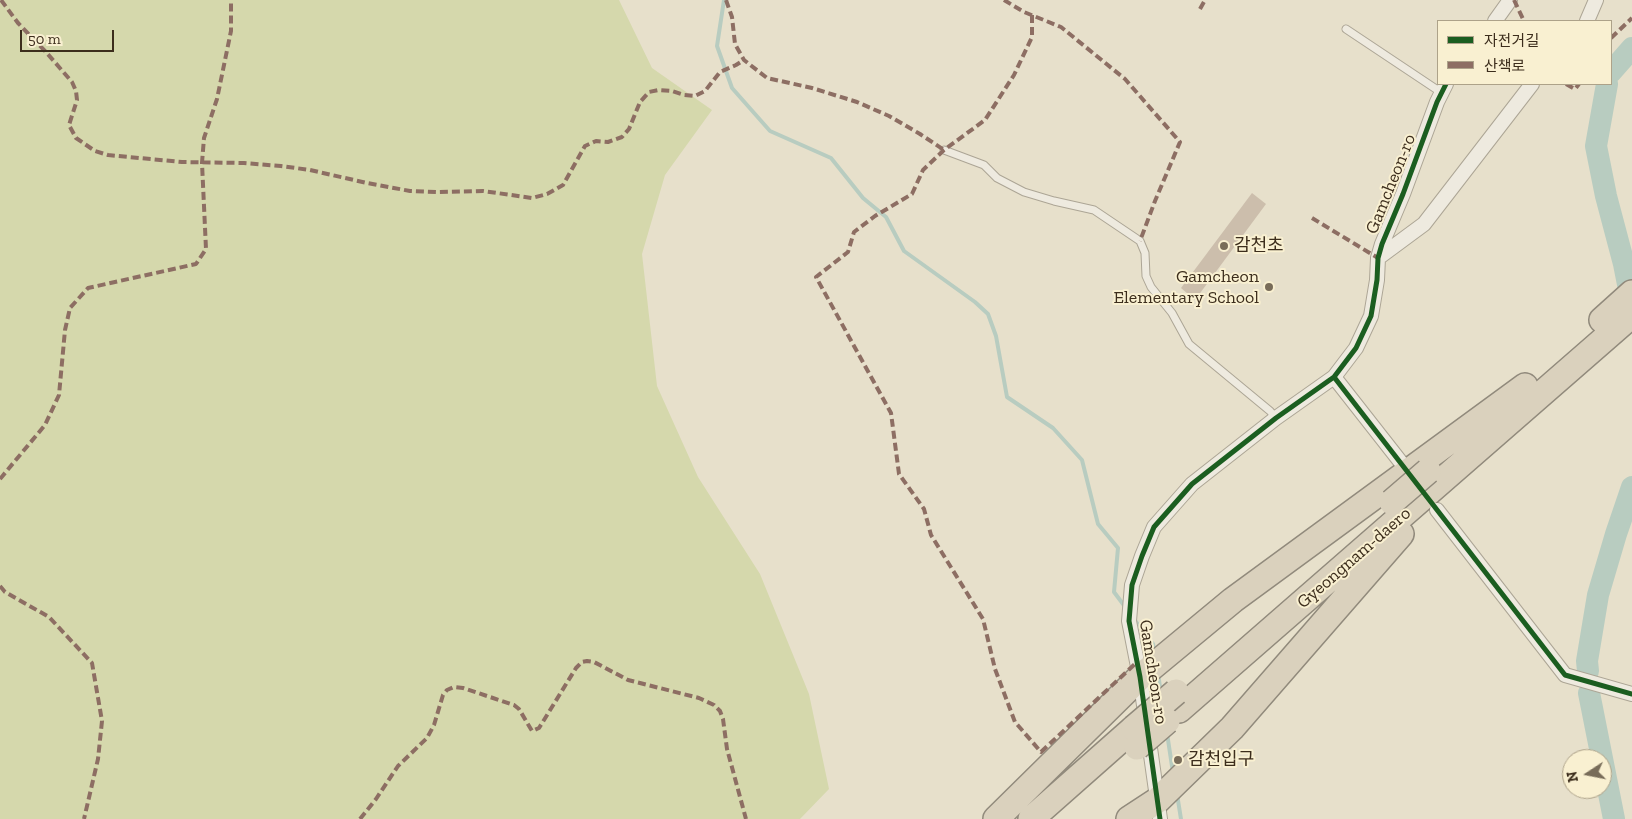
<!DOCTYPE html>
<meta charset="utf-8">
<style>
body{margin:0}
#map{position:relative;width:1632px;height:819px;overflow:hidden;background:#e7e0cb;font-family:"Zilla Slab","Noto Sans KR",serif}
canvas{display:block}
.legend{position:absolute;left:1437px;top:20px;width:175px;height:65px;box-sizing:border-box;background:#f9f0d1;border:1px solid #ada289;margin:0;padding:6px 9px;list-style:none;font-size:15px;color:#3c2d1c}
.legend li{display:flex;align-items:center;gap:10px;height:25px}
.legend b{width:25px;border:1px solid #ada289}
.north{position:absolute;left:1562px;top:749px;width:50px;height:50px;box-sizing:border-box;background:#f9f0d1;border:1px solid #ada289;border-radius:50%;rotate:259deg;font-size:14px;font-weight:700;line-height:20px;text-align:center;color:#3c2d1c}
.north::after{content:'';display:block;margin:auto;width:18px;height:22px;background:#786c59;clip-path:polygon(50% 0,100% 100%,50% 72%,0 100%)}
.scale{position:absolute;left:20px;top:30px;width:94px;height:22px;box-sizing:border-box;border:2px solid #3c2d1c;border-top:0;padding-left:6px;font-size:15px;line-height:18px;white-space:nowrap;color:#3c2d1c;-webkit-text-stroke:4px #f9f0d1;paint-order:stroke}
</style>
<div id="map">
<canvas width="1632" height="819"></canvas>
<ul class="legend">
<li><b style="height:6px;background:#1b5e20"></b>자전거길</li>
<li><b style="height:6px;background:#8d6e63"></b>산책로</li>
</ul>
<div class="north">N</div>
<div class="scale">50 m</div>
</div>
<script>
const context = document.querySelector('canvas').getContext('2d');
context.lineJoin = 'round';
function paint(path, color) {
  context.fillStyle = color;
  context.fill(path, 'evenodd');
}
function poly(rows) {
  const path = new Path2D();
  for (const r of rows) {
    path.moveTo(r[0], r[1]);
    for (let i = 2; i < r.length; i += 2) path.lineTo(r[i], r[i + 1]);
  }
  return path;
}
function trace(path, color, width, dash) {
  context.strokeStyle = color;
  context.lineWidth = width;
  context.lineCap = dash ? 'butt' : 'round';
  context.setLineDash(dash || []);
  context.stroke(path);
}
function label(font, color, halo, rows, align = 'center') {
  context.font = font + ' "Zilla Slab","Noto Sans KR",serif';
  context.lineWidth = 4;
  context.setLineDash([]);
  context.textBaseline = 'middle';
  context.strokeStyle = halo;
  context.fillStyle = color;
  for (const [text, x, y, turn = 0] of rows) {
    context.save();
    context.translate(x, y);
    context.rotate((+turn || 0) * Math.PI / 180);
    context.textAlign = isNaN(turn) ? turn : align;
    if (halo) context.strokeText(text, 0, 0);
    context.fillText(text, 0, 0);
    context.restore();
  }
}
paint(poly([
 [0,0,619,0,652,68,712,110,665,175,642,254,657,386,698,477,760,574,809,694,829,789,800,819,0,819]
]), '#d5d8ac');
trace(poly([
 [724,0,717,46,732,88,770,131,831,158,863,198,886,217,904,251,975,302,988,314,996,336,1007,397,1053,428,1082,460,1098,524,1118,548,1114,592,1126,608],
 [1133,618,1153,644,1155,654],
 [1158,673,1161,694],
 [1167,733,1173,773],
 [1177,794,1181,819]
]), '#b8ccc0', 4);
trace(poly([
 [1611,72,1632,48],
 [1607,84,1596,146,1606,196,1624,264,1632,305],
 [1588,671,1587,661,1598,595,1616,534,1632,487],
 [1589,693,1614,819]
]), '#b8ccc0', 22);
paint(poly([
 [1252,193,1266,204,1195,300,1181,288]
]), '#ccbeac');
const lane = poly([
 [1346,29,1442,93],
 [944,150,984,165,997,178,1024,192,1054,201,1094,210,1140,241,1145,253,1146,276,1151,287,1172,313,1189,344,1270,411,1276,418]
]);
const street = poly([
 [1495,21,1510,0],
 [1587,21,1596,0],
 [1378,258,1424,224,1532,84],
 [1334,377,1403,465],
 [1437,510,1565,675,1632,694],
 [1160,819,1140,677,1129,621,1132,585,1142,556,1154,527,1192,484,1276,418,1334,377,1356,348,1371,316,1377,280,1378,258,1382,244,1403,194,1437,102,1446,84]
]);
const highway = poly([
 [1602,320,1632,293],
 [1179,710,1632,315],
 [996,819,1140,677,1233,600,1525,386],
 [1031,819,1134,728],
 [1129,819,1158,800,1232,728,1401,534]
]);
trace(lane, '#aca595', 9);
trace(street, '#aca595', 16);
trace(highway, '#918a7c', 28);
trace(lane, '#eeeadf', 7);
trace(street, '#eeeadf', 14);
trace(highway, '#dad1bd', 25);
const highwayBridge = poly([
 [1392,502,1428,471],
 [1134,728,1176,692],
 [1137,747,1167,721]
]);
trace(highwayBridge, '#918a7c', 28, []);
trace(highwayBridge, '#dad1bd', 25);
trace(poly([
 [1,0,18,23,46,52,72,82,76,91,77,100,69,125,76,138,95,151,108,155,182,162,244,163,281,166,310,170,367,183,410,191,437,192,483,191,532,198,547,194,563,185,585,146,596,141,608,142,622,137,629,129,640,102,649,92,659,90,672,91,684,95,695,96,705,91,720,72,736,65,744,60],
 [726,0,732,17,735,44,744,60,767,78,812,88,857,102,889,116,920,134,944,150],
 [1004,0,1024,12,1061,27,1125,79,1180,142,1155,201,1140,241],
 [1514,0,1524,21],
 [1200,9,1205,0],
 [1032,15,1032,37,1014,75,985,120,944,150,923,170,912,194,875,216,854,232,848,252,816,277,891,413,899,474,924,509,931,535,983,619,995,669,1015,722,1041,752,1137,662],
 [1611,38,1632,18],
 [1566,84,1575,89,1579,84],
 [1312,218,1378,258],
 [0,479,45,425,59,395,65,330,70,308,88,288,196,264,206,249,202,163,204,138,217,99,231,31,231,0],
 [0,586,5,592,49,617,92,663,102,721,98,759,84,819],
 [360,819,376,799,398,766,427,738,434,725,443,695,447,690,454,687,463,688,514,705,519,709,532,731,539,728,544,720,576,668,582,662,587,661,594,662,628,680,699,698,714,705,720,711,723,719,727,749,746,819]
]), '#8d6e63', 4, [8, 4]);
trace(poly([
 [1334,377,1565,675,1632,694],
 [1160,819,1140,677,1129,621,1132,585,1142,556,1154,527,1192,484,1276,418,1334,377,1356,348,1371,316,1377,280,1378,258,1382,244,1403,194,1437,102,1446,84]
]), '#1b5e20', 5);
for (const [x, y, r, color] of [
 [1224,246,5,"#786c59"],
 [1269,287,5,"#786c59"],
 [1178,760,5,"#786c59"]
]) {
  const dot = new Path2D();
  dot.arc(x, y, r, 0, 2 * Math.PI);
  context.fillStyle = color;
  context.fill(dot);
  trace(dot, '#f9f0d1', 2);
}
label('18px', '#3c2d1c', '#f9f0d1', [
 ["Gamcheon-ro",1391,184,-68],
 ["Gyeongnam-daero",1354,558,-41],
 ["Gamcheon-ro",1153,672,81]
]);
label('18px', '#3c2d1c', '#f9f0d1', [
 ["감천초",1234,246],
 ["Gamcheon",1259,277,"right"],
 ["Elementary School",1259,298,"right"],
 ["감천입구",1188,760]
], 'left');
</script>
